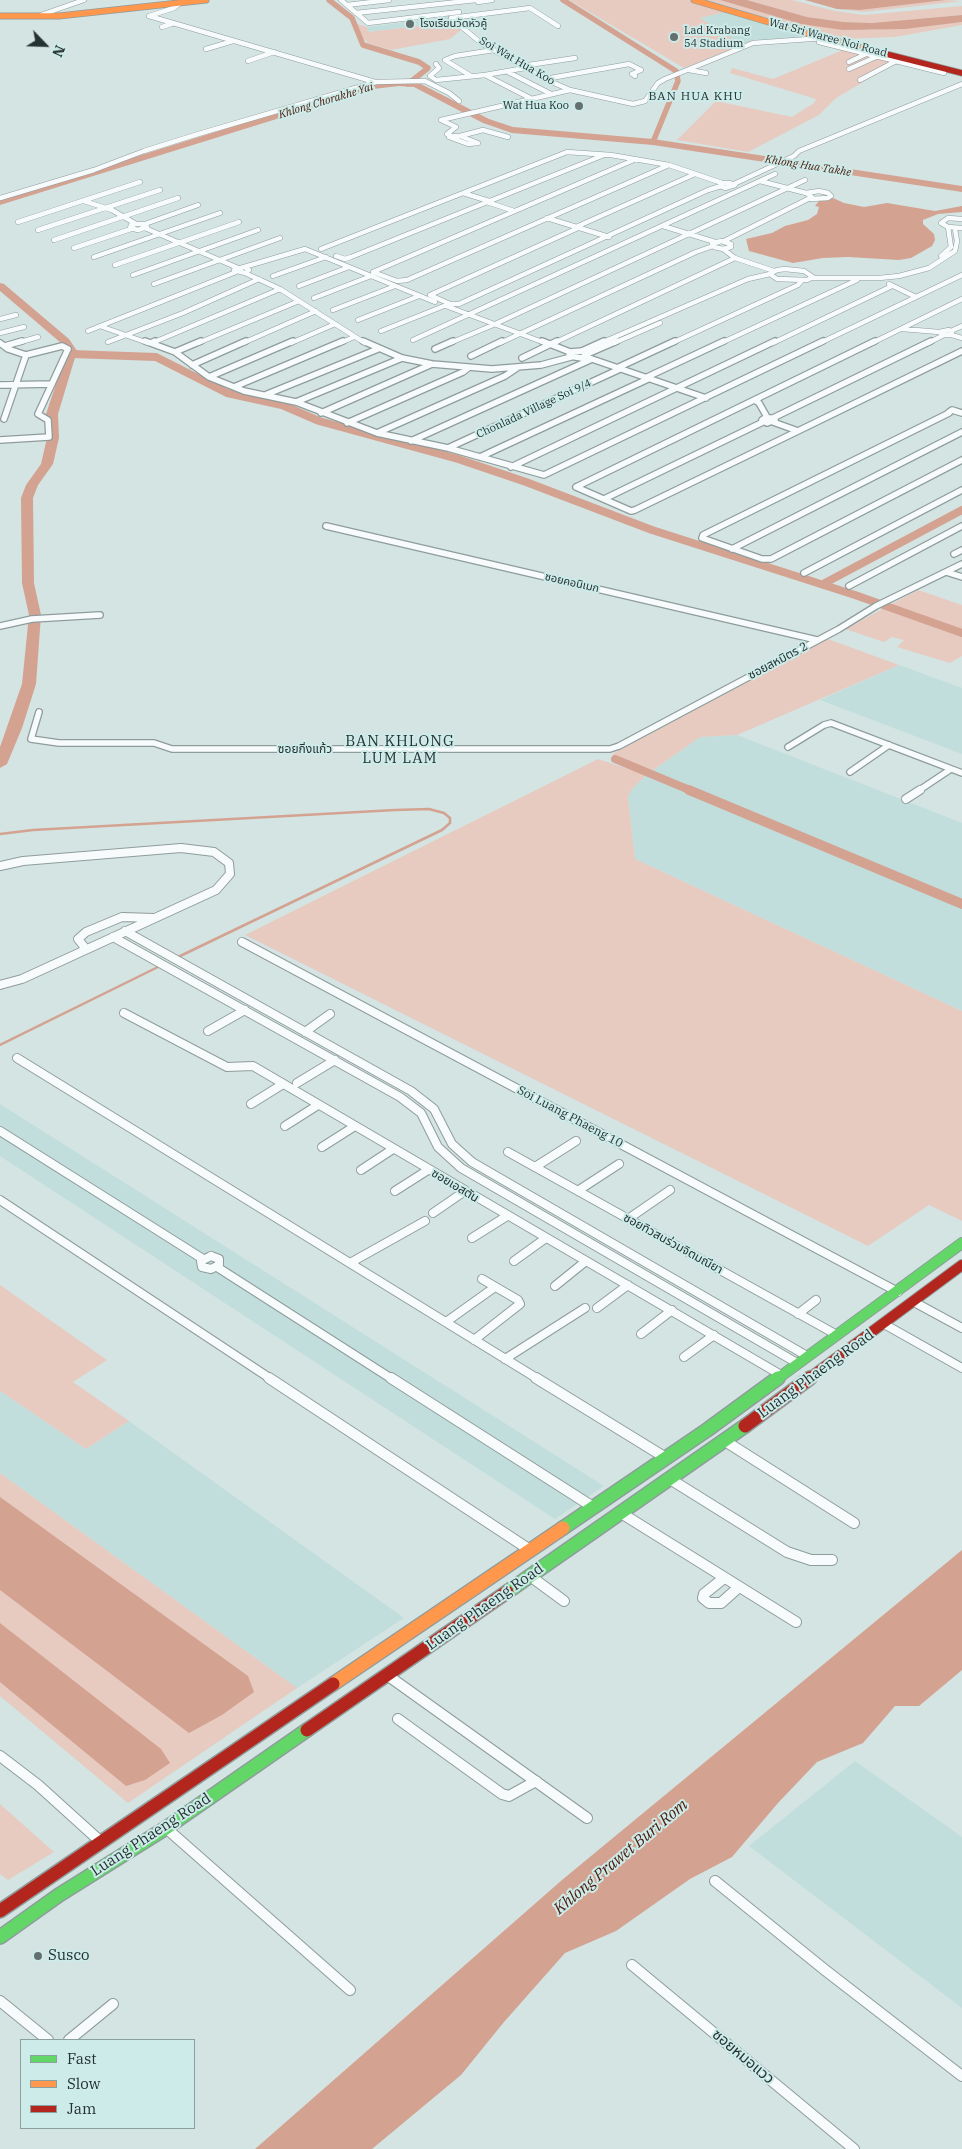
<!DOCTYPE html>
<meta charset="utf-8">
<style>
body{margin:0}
#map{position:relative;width:962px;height:2149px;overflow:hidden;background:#d3e4e3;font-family:"IBM Plex Serif",serif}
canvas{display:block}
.legend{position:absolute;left:20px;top:2039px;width:175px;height:90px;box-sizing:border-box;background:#ccebe9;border:1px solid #8aa19f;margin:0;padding:6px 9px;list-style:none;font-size:15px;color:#263231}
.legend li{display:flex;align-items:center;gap:10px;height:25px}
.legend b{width:25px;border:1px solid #8aa19f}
.north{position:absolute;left:20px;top:20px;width:50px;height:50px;-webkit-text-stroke:4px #ccebe9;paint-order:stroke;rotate:114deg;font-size:14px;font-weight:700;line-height:20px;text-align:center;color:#263231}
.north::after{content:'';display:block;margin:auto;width:18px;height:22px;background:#263231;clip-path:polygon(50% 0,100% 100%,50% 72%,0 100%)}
</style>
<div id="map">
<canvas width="962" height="2149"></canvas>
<ul class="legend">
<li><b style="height:6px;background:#63d668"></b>Fast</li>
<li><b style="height:6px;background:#ff974d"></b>Slow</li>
<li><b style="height:6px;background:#b3261e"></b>Jam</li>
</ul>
<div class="north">N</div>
</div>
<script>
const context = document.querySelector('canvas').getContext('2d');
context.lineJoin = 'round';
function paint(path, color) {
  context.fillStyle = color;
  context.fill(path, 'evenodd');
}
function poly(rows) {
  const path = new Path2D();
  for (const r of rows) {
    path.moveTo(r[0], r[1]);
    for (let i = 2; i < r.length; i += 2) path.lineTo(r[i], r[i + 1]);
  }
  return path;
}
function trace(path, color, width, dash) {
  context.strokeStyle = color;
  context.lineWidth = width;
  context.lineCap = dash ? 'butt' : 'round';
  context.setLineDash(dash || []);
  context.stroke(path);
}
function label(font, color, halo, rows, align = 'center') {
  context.font = font + ' "IBM Plex Serif","Noto Sans Thai",serif';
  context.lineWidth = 4;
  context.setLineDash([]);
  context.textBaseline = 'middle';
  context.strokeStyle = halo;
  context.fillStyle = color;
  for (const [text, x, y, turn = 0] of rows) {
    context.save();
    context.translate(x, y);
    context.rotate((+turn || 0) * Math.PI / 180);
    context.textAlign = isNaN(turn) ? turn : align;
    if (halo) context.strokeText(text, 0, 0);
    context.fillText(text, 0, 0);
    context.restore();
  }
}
paint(poly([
 [726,12,813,37,755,40,743,45,699,18],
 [448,17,452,22,368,32,367,27],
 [899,665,962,688,962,754,820,700],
 [737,735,962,823,962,899,652,771,700,737],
 [646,775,962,908,962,1011,635,859,628,797,631,789],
 [0,1104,604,1486,555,1519,0,1156],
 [0,1391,86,1449,129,1421,404,1618,297,1688,0,1473],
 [855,1761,962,1837,962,2008,749,1846]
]), '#c1dedc');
paint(poly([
 [569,0,688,0,726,12,700,18,743,45,684,68],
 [707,0,720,0,801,24,874,30,962,22,962,25,895,37,844,39,794,26],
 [747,0,792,0,835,11,864,15,962,6,962,15,872,23,843,22,807,17],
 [802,0,837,9,860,10,946,0,962,1,864,12,837,9],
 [452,22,461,30,450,39,391,50,368,43,362,37,357,24,367,27,368,32],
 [850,47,901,60,836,98,819,115,748,152,677,140,716,101,792,117,814,103,816,99,730,73,732,68,773,79],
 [918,590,962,605,962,656,950,663,897,647,904,640,892,637,884,642,845,629],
 [828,639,899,665,737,735,700,737,652,771,612,754],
 [598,759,646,775,632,789,628,797,635,859,962,1011,962,1221,929,1205,868,1246,245,935],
 [0,1285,107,1360,73,1382,129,1421,86,1449,0,1391],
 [0,1473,297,1688,128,1803,0,1696],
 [0,1804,54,1852,8,1880,0,1874]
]), '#e7cbc0');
paint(poly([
 [720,0,747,0,807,17,843,22,872,23,962,15,962,22,905,29,843,30,801,24],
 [805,0,946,0,860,10,837,9],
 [833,198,844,203,864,207,887,203,935,211,962,206,962,212,938,214,923,220,923,224,934,234,935,240,932,246,911,258,899,260,848,257,823,258,793,263,749,251,746,239,772,233,785,226,808,220,817,214,819,207,815,206,819,201],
 [0,1497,248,1676,254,1692,222,1715,189,1733,0,1590],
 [962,1550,962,1670,919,1706,895,1706,863,1743,817,1762,778,1803,732,1857,690,1879,616,1931,565,1953,504,2022,461,2075,372,2149,255,2149,562,1880],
 [0,1623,161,1749,170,1763,145,1780,126,1786,0,1682]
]), '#d4a291');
trace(poly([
 [0,834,33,830,395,810,429,809,444,813,450,818,450,823,442,830,176,958],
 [0,1045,160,966]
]), '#d4a291', 2.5);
trace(poly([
 [329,0,352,18,363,45,419,62,428,68,408,84],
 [563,0,676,71,678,81,653,142]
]), '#d4a291', 5.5);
trace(poly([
 [71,354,156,357,227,393,282,405,319,421,458,459,526,482,652,530,855,595,962,633],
 [823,584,962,510],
 [615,759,692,791]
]), '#d4a291', 8);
trace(poly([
 [689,790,962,904]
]), '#d4a291', 10);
paint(poly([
 [399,80,419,83,489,119,513,127,653,139,962,186,962,192,653,145,512,133,483,123,414,87,399,86,373,89,0,205,0,199,369,84,399,80],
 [0,283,4,284,69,339,77,351,58,414,59,438,53,464,38,485,33,498,34,583,41,615,36,684,22,728,7,764,0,768,0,747,22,684,29,615,22,583,21,498,26,485,41,464,47,438,46,414,67,351,61,343,0,291,0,283]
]), '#d4a291');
const streetFar3 = poly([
 [341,0,368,23,459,12],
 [478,2,492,0],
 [347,5,389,0],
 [356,13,476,0],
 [41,15,84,0],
 [149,16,375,82],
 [149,16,174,8,180,3],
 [558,26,530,8,451,18,481,43,545,79,570,90,633,104,645,101,658,83,665,79,753,43,824,38],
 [162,27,174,23],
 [819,42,944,73],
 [206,49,233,41],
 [248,61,274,52],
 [849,62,868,53],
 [436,64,439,68,430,76,436,80,485,75,525,68],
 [522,66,575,58],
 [849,69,878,56],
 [689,70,706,73],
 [506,71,551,94],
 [485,75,532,99],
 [471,76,445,60,455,56,494,50],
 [545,79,629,64,641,70,632,74,635,76],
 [860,80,898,60],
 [449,137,468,144,478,143,460,136],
 [508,137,483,130,460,136,450,136,447,134,456,127,441,120,570,90],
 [722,183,730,183,735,185,725,188,720,186,722,183],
 [734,184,794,156,799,151,962,84],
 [463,193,489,201],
 [806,193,819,191,828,193,831,196,828,198,811,199],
 [0,198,94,170,144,151,195,135,376,82,425,81,449,93,459,101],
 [84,201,112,210,136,224],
 [487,202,514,211],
 [547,218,609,237],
 [962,219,948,218,941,223,948,227,962,228],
 [18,222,140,182],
 [136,224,145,224,147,227,138,230,130,228,131,225,136,224],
 [145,224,198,205],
 [663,226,715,242],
 [576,227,695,174],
 [145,228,238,268],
 [578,228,430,295,450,304,459,304,708,190,721,186],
 [38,230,160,190],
 [54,240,178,198],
 [721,241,731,244,731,247,723,249,714,247,712,244,721,241],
 [724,241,812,197,806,193,760,181],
 [74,248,131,229],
 [321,249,567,152,611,155,669,165,722,183],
 [723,249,735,258,774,271],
 [336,256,345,259,351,257,604,155],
 [941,256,951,247,948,227],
 [94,257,220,213],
 [115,265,239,222],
 [246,268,249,270,245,273,234,270,305,249,435,302],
 [785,269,804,271,813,277,807,280,777,279,770,274,777,270,785,269],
 [373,272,397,281,407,280,669,165],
 [373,272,636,159],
 [245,273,280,289,365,343],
 [133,275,258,230],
 [273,276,326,257],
 [811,278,879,278,899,276,929,268,955,251,957,241,955,229],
 [154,284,280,238],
 [889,284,916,297],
 [299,286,349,267],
 [314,298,371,276],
 [446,306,545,343],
 [333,310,395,286],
 [0,319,16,315],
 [358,320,419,296],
 [100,326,148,343],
 [903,329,939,332],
 [949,330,952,332,952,335,944,335,939,332,949,330],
 [88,331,236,272],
 [381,331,444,306],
 [951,331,962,326],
 [0,333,24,327],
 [952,335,962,338],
 [413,340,775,174],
 [108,342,183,313,259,279],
 [17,343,38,337],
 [152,343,280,289],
 [198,343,299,301],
 [243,343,316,311],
 [291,343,335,324],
 [340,343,354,337],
 [450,343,493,325,805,180],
 [500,343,696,252,713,246],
 [554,343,735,258],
 [601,343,748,279,770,274],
 [614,343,660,323],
 [672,343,798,285,802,280],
 [721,343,857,280],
 [773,343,892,286],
 [820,343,962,275],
 [872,343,962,299],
 [928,343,944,335]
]);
const streetFar2 = poly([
 [145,341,175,352,209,377,244,391,296,402,377,433,448,448,544,475,823,341],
 [363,341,402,358,432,364,492,369,541,365,571,357],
 [542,341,570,352],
 [0,343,8,349,26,355,4,419],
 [151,343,155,341],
 [5,346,22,341],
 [435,349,453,341],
 [582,351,587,354,582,358,569,356,570,352,582,351],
 [582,351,604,341],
 [175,352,201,341],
 [587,354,617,341],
 [471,356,502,341],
 [522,358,557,341],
 [589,358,706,398],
 [192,365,246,341],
 [617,368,675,341],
 [209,377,293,341],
 [645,378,724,341],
 [0,385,52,384],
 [234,387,343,341],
 [265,395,378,349],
 [755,400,759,403,767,417],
 [296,402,402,358],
 [321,413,432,364],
 [948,413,952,410,962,413],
 [949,413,703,535,702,538,762,559,771,559,962,460],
 [765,418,771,418,775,420,767,423,762,420,765,418],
 [773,418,931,341],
 [773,422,798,431,962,351],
 [347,423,463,372,468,368],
 [377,433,505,376,517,368],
 [0,440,49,437,48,420,38,414,68,349,62,346,26,355],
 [411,441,592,359],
 [448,448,620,369],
 [480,457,648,379],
 [511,467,775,341],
 [576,487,875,341],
 [576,487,631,511,635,510,798,431],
 [604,499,763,422],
 [326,526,817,640],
 [732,549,962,432],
 [954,554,962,550],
 [946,572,962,577],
 [804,573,962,490],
 [849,586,962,526],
 [0,626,32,619,100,615],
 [39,712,31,739,59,743,154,743,172,749,610,749,619,746,839,629,876,606,962,564],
 [788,747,824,725,831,723,962,773],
 [850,772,889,745],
 [918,791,951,769]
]);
const streetFar1 = poly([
 [906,799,920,790],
 [0,866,23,861,181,848,214,852,229,863,230,874,216,890,22,979,0,985],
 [125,931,411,1091,434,1109,452,1144,472,1162,807,1356],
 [113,937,400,1097,421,1113,438,1147,461,1168,797,1363],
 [242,942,898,1292],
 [86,949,78,939,86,932,122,917,154,918],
 [124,1013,227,1067,253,1066,781,1375],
 [208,1031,245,1010],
 [305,1032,330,1014],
 [17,1058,538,1379],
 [297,1083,335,1060],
 [251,1104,283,1084],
 [285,1126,318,1105],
 [0,1131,203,1259],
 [322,1147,355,1126],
 [508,1152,837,1335],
 [535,1167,576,1141],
 [361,1170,393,1149],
 [579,1190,619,1164],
 [395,1191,428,1170],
 [0,1200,271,1379],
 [433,1213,465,1191],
 [628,1219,670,1190],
 [472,1238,507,1216],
 [211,1256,219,1259,219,1265,211,1269,202,1267,201,1261,211,1256],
 [514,1261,546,1238],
 [350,1263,425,1221],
 [217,1267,392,1379],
 [555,1286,586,1261],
 [914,1302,962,1328],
 [597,1308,628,1285],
 [798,1314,816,1300],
 [446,1322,495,1287],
 [884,1324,962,1368],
 [641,1334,672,1310],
 [474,1340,520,1304,518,1300,482,1279],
 [684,1357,714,1335],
 [505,1359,585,1308]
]);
const street = poly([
 [269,1378,530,1550],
 [391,1378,593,1507],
 [536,1378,666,1458],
 [725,1441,854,1523],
 [670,1479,787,1552,811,1560,832,1560],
 [621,1513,796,1622],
 [530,1576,564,1601],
 [724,1578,704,1594,703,1598,709,1603,721,1603,739,1587],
 [387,1675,587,1818],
 [398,1719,502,1794,509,1796,536,1781],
 [0,1756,38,1785,101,1842],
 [166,1828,350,1990],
 [715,1881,825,1970,962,2076],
 [632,1965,854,2149],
 [0,2001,48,2040],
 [69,2040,113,2004]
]);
const fastFar1 = poly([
 [777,1379,962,1243]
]);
const fast = poly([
 [563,1528,707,1430,778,1378],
 [507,1592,745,1426],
 [0,1937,59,1895,166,1828,307,1730]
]);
const slowFar1 = poly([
 [694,0,816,36,882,53],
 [0,16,59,16,206,0]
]);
const slow = poly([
 [333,1684,563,1528]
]);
const jamFar2 = poly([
 [882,53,962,73]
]);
const jamFar1 = poly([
 [808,1379,962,1265]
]);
const jam = poly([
 [745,1426,810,1378],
 [307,1730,507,1592],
 [0,1911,333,1684]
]);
trace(streetFar3, '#8f9c9c', 5.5);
trace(streetFar2, '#8f9c9c', 8);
trace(streetFar1, '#8f9c9c', 10);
trace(street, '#8f9c9c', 12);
trace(fastFar1, '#8f9c9c', 12);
trace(fast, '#8f9c9c', 16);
trace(slowFar1, '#8f9c9c', 7);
trace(slow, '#8f9c9c', 16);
trace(jamFar2, '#8f9c9c', 7);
trace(jamFar1, '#8f9c9c', 12);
trace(jam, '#8f9c9c', 16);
trace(streetFar3, '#f8fbfb', 4.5);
trace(streetFar2, '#f8fbfb', 5.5);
trace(streetFar1, '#f8fbfb', 8);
trace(street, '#f8fbfb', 10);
trace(fastFar1, '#63d668', 10);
trace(fast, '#63d668', 13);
trace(slowFar1, '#ff974d', 5.5);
trace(slow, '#ff974d', 13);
trace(jamFar2, '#b3261e', 5.5);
trace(jamFar1, '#b3261e', 10);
trace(jam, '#b3261e', 13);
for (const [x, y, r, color] of [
 [410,24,5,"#63706f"],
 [674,37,5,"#63706f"],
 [579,106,5,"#63706f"],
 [38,1956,5,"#63706f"]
]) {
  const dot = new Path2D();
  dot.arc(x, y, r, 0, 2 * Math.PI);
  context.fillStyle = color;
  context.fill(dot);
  trace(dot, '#ccebe9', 2);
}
label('11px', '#263231', '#ccebe9', [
 ["โรงเรียนวัดหัวคู้",420,24],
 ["Lad Krabang",684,31],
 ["54 Stadium",684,44],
 ["Wat Hua Koo",569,106,"right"]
], 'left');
label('11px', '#263231', '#ccebe9', [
 ["Wat Sri Waree Noi Road",828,38,15],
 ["Soi Wat Hua Koo",517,61,30],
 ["Chonlada Village Soi 9/4",534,409,-25],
 ["ซอยคอนิเมก",572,583,13]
]);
label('italic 11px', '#4c190b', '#ccebe9', [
 ["Khlong Chorakhe Yai",326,101,-17],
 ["Khlong Hua Takhe",808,166,9]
]);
context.letterSpacing = '1px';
label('12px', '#263231', '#ccebe9', [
 ["BAN HUA KHU",696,97]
]);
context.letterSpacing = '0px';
label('12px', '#263231', '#ccebe9', [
 ["ซอยสหมิตร 2",778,661,-28],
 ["ซอยกิ่งแก้ว",305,750],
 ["Soi Luang Phaeng 10",570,1117,28],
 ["ซอยเอสตัน",455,1186,31],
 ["ซอยทิวสนร่วมจิตมณียา",673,1244,29]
]);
context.letterSpacing = '1px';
label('15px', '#263231', '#ccebe9', [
 ["BAN KHLONG",400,742],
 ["LUM LAM",400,759]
]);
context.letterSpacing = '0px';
label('15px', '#263231', '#ccebe9', [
 ["Luang Phaeng Road",816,1374,-36],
 ["Luang Phaeng Road",485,1607,-35],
 ["Luang Phaeng Road",151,1835,-33],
 ["ซอยหมอแวว",743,2057,40]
]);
label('15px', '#263231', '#ccebe9', [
 ["Susco",48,1956]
], 'left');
label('italic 16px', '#4c190b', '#ccebe9', [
 ["Khlong Prawet Buri Rom",621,1857,-40]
]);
</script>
